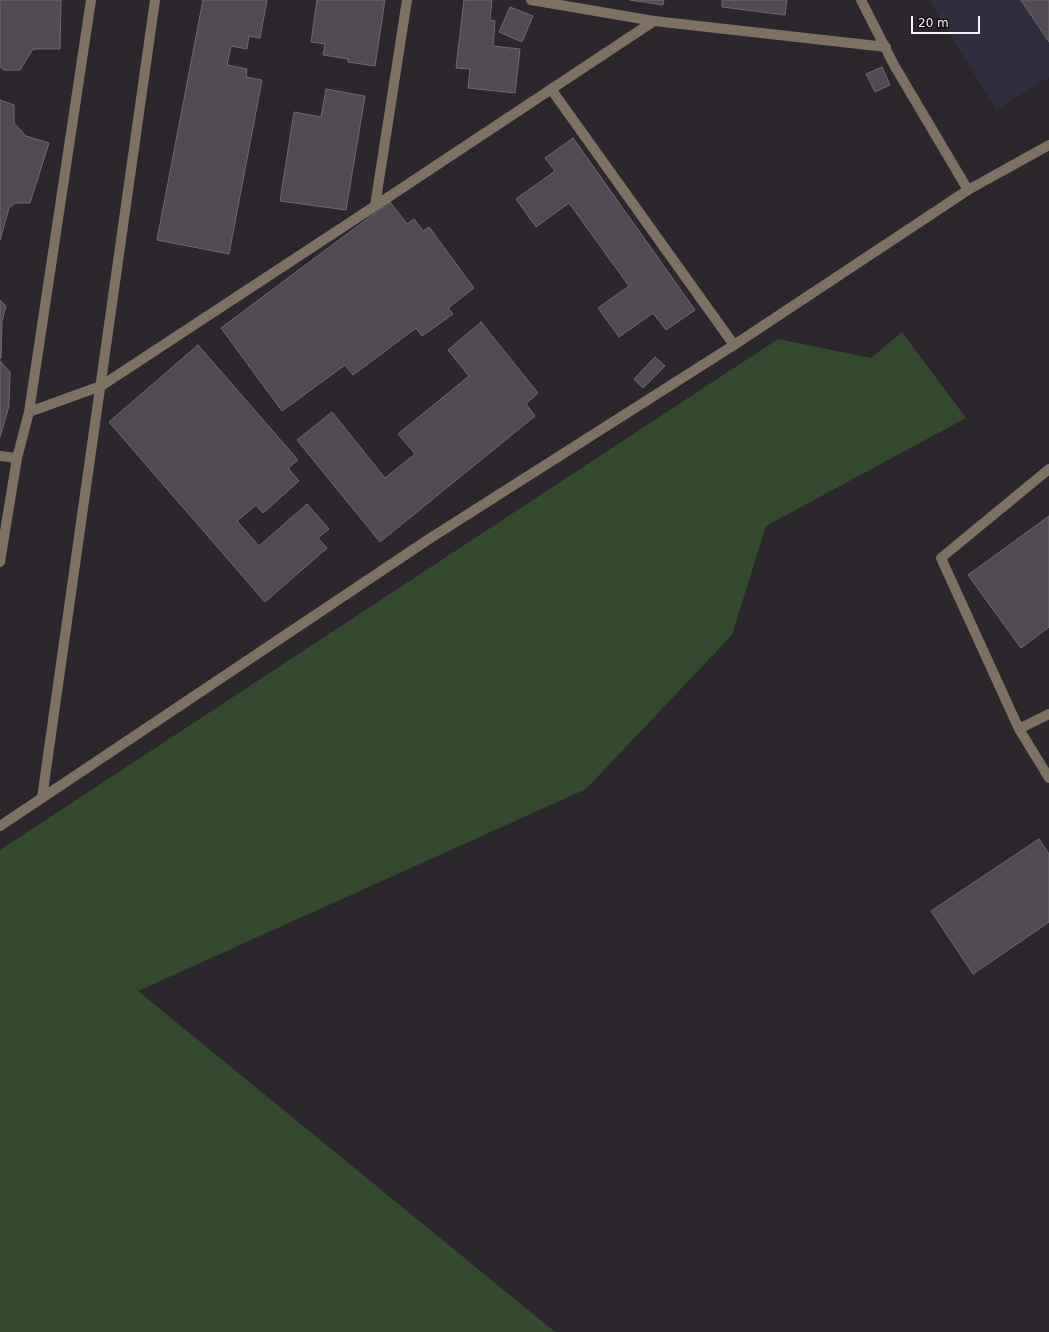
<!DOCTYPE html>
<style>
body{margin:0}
#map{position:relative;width:1049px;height:1332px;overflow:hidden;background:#2b272d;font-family:"DejaVu Sans",sans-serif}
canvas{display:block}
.scale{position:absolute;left:911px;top:16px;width:69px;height:18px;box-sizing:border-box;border:2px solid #f6f3f8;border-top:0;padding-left:5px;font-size:12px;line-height:14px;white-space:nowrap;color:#f6f3f8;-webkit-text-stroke:3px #121013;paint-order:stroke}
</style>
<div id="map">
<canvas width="1049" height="1332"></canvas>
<div class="scale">20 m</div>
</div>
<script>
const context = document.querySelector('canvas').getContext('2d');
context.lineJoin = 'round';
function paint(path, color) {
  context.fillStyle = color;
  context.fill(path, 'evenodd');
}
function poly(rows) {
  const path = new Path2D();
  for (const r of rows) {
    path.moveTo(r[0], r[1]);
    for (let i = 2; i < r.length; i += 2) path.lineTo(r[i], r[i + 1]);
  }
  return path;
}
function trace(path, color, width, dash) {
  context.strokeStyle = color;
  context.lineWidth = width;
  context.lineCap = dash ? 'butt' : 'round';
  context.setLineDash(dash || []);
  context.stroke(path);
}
paint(poly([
 [929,0,1049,0,1049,77,996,110]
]), '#302d3e');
paint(poly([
 [902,332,966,418,766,526,732,635,586,789,138,991,555,1332,0,1332,0,850,778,339,871,358]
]), '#344a2e');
const building = poly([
 [0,0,61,0,60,49,33,49,20,70,4,70,0,67,0,0],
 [203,0,267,0,260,38,249,36,247,49,231,46,227,65,247,69,246,77,262,80,229,254,157,240,203,0],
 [317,0,385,0,375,66,348,62,348,59,323,55,325,44,311,42,317,0],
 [464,0,492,0,490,20,495,21,493,46,520,49,515,93,468,88,470,69,456,68,464,0],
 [630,0,664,0,663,5,630,0],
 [722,0,787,0,785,15,722,7,722,0],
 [1021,0,1049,0,1049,42,1021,0],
 [510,7,533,16,522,42,499,32,510,7],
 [882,67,890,85,875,92,866,74,882,67],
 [326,89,365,96,346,210,280,201,294,112,321,117,326,89],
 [0,100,14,105,14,123,26,136,49,143,30,203,15,203,9,208,0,240,0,100],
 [573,138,695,310,666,330,653,313,619,337,598,308,629,286,569,203,536,227,516,199,555,171,545,158,573,138],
 [390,202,407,224,414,219,423,231,429,227,474,288,448,308,453,314,422,336,416,328,353,375,345,365,282,411,221,328,390,202],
 [0,300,6,306,2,321,1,358,0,359,0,300],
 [481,322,538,393,526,404,535,416,380,542,297,440,332,412,385,478,415,454,398,434,469,376,448,350,481,322],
 [198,345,298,460,288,468,299,481,263,513,256,505,237,521,259,546,307,504,329,529,318,538,327,548,265,602,109,422,198,345],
 [655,357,665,366,643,388,634,379,655,357],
 [0,361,10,372,9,406,0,437,0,361],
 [1049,516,1049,627,1021,648,968,575,1049,516],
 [1039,839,1049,854,1049,922,973,974,931,911,1039,839]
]);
paint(building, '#504b53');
trace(building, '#6e6971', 1);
trace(poly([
 [531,0,654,21,886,47],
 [861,0,894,65,968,190],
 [551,89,734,345],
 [375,206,407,0],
 [29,412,101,386,375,206,654,21],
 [0,456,17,458],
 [1049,469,941,558,1019,729,1049,778],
 [0,562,17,458,29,412,91,0],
 [1019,729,1049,714],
 [42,798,155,0],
 [0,826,429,539,734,345,968,190,1049,145]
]), '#7d7163', 10);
</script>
